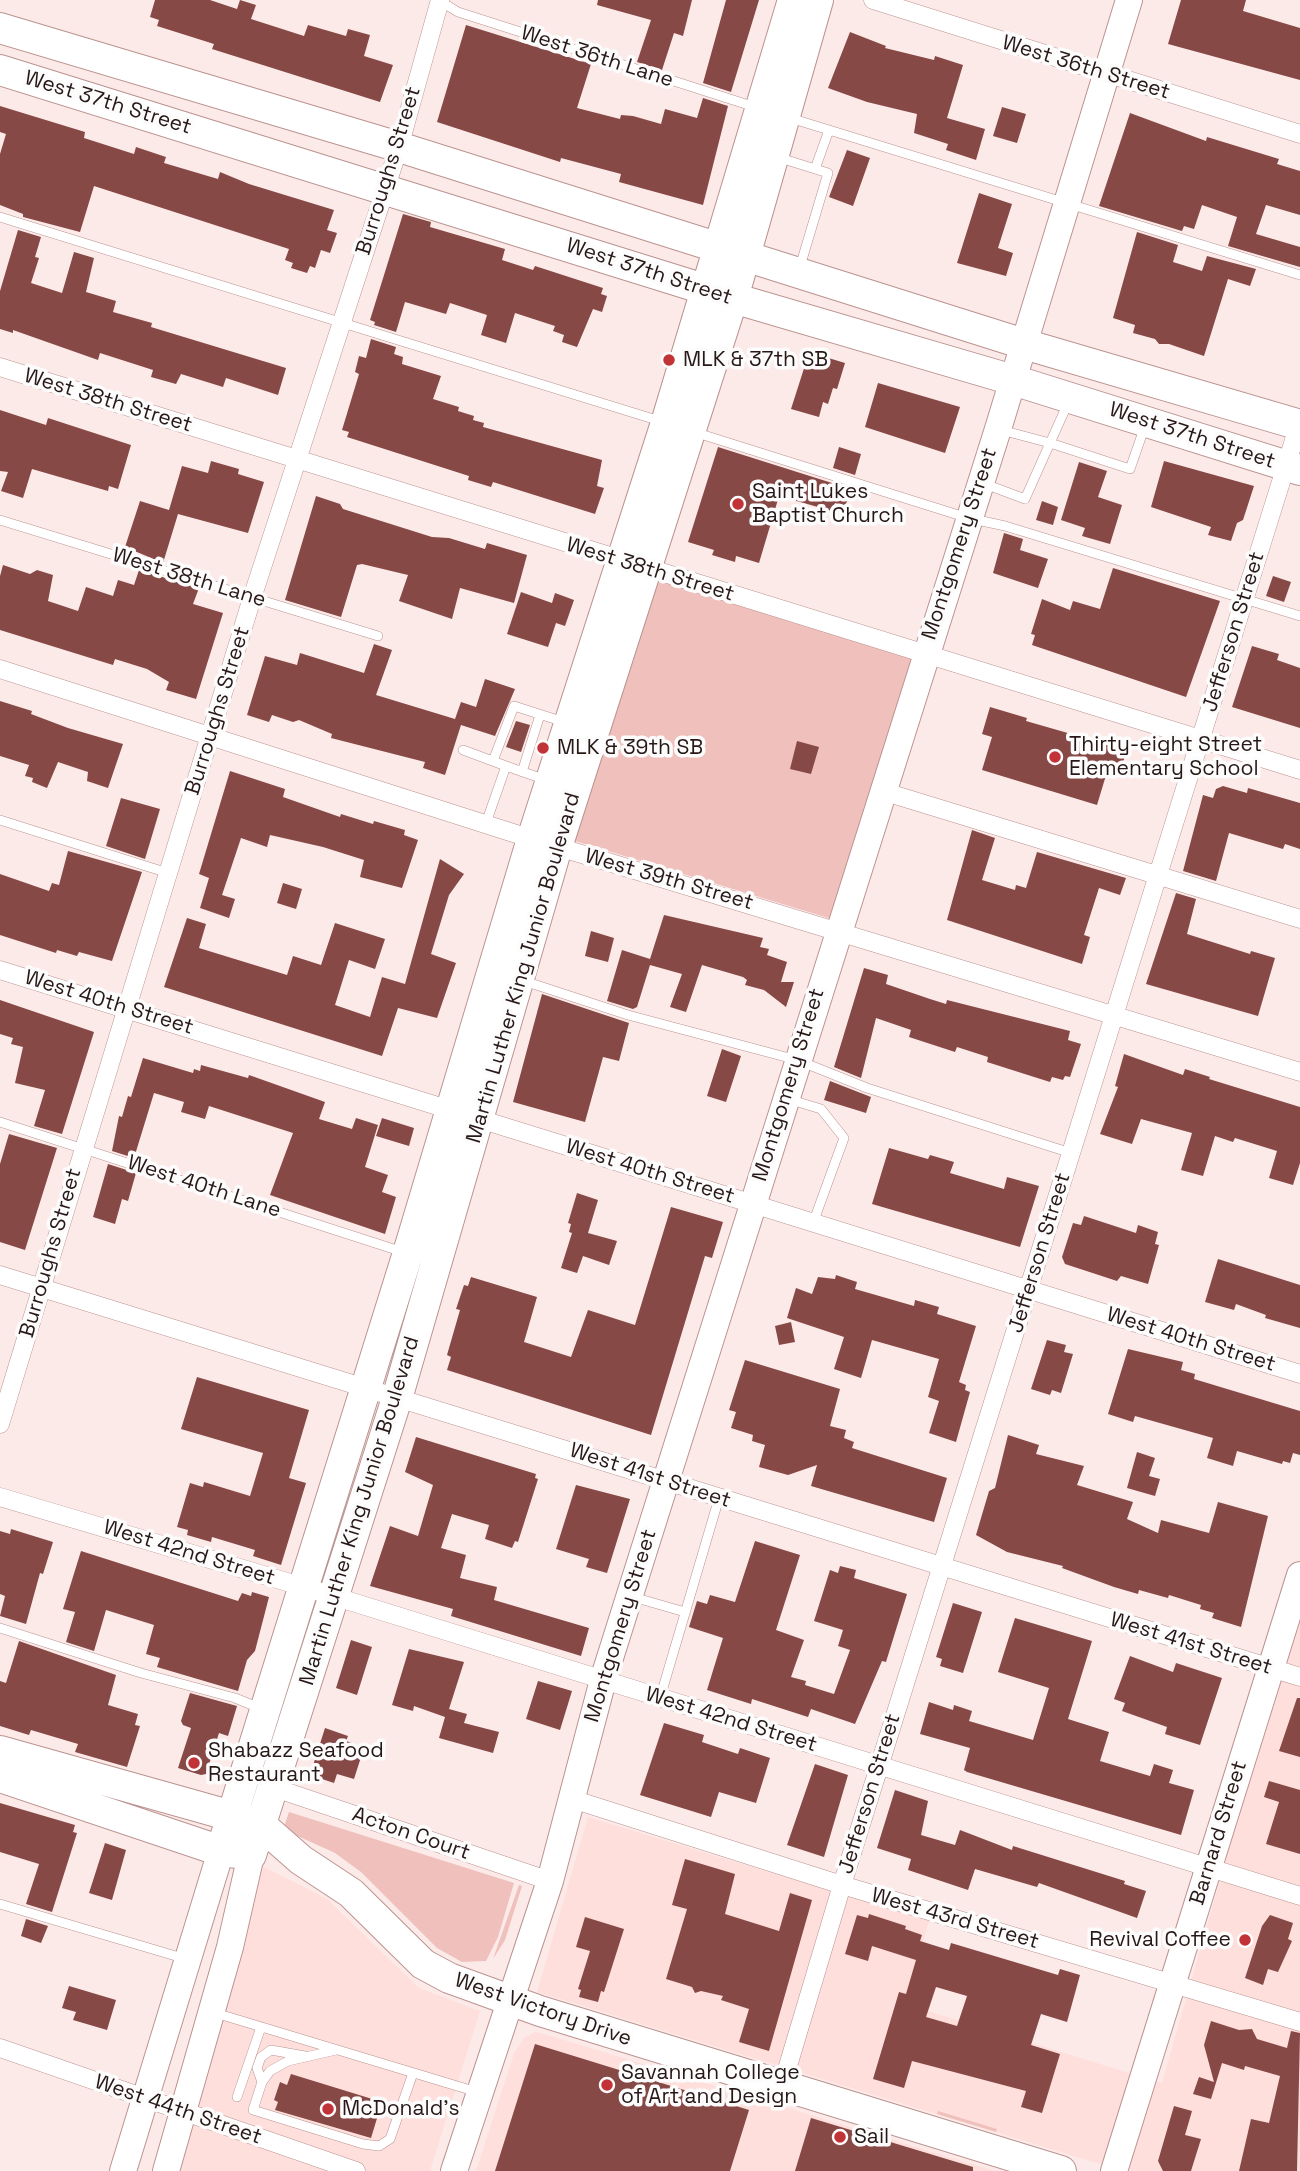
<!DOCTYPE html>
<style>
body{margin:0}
canvas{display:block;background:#fceae9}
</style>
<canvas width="1300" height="2171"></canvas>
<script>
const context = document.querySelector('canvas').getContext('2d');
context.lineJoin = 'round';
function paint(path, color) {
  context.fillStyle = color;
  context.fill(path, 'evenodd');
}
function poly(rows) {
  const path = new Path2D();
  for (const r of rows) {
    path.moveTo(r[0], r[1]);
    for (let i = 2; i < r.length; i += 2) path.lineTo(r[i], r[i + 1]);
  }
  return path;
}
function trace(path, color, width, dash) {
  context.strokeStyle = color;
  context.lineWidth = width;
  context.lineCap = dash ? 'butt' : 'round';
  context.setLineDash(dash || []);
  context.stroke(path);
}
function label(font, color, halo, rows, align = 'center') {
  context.font = font + ' "Space Grotesk",sans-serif';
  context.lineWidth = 7;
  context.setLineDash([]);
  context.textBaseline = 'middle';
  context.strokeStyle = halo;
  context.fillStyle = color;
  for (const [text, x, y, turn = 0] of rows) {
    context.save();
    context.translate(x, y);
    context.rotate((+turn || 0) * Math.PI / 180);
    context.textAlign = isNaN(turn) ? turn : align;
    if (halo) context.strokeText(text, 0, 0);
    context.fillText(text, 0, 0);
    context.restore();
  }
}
paint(poly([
 [1300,1601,1300,2171,1123,2171,537,1992,588,1817,929,1921,905,2004,1162,2083],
 [249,1859,327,1899,419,1988,480,2011,430,2171,162,2171],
 [535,2032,541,2033,995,2171,476,2171,514,2053,524,2038]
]), '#fedfdc');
paint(poly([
 [634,570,917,658,835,920,552,834],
 [289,1812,514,1883,498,1937,486,1961,462,1962,437,1948,361,1872,335,1853,289,1832,284,1827],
 [519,1885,522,1886,505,1940,493,1959],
 [938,2111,997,2129,996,2132,937,2114]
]), '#efc0bc');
paint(poly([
 [155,0,210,0,237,9,240,0,256,5,251,19,304,36,308,25,346,36,348,29,370,35,364,56,393,65,380,102,212,49,214,44,157,26,159,20,150,17],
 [598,0,692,0,683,36,674,33,662,70,637,62,651,20,597,5],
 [726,0,759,0,731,92,703,83],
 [1181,0,1246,0,1243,11,1300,28,1300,80,1168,44],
 [466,25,591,64,577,108,620,119,621,115,633,116,661,124,665,109,697,118,703,98,728,106,703,205,619,182,621,174,561,158,560,162,437,122],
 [850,32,886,46,885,48,934,60,935,56,963,65,947,118,985,129,976,160,946,150,948,144,914,133,917,114,867,102,828,88],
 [0,106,85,132,84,138,134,154,136,147,166,157,164,163,218,179,220,172,249,184,334,210,327,230,337,233,330,253,321,250,315,268,310,266,307,273,291,268,293,263,285,260,289,249,94,186,80,232,23,217,23,214,0,205,0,154,6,134,0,132],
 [1002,107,1026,114,1017,143,993,136],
 [1130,113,1206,141,1207,137,1279,159,1277,164,1300,171,1300,215,1266,205,1256,234,1300,247,1300,267,1228,246,1237,217,1202,205,1194,229,1184,226,1182,231,1099,206],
 [847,150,870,158,853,206,829,197],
 [979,193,1012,204,998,248,1013,253,1006,276,957,263],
 [403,214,431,222,430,227,505,249,502,260,533,270,535,266,603,288,601,294,607,296,602,312,593,309,577,347,562,342,564,335,553,331,555,326,515,313,506,343,481,335,487,315,450,303,446,314,405,302,396,332,374,325,375,322,370,320],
 [18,230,41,237,35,257,39,258,31,283,62,293,74,252,94,258,86,292,116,301,113,312,152,323,151,327,286,368,278,395,226,378,223,387,181,374,176,384,151,377,153,370,100,353,98,360,13,330,13,333,0,329,0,291],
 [1137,232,1178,245,1173,262,1202,271,1207,256,1256,269,1250,286,1228,279,1204,356,1169,344,1159,344,1155,339,1133,333,1135,325,1113,318],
 [371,339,396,347,394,354,403,357,402,364,441,376,433,399,459,407,458,411,474,416,473,420,484,423,483,427,602,460,597,486,604,488,595,514,493,482,491,487,468,480,469,476,347,437,349,432,342,430,359,374,355,372,359,356,366,358],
 [812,353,845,363,837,389,833,388,828,404,823,402,819,417,791,409,807,359,810,359],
 [878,383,960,407,945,453,865,427],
 [0,410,46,425,48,418,131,445,118,489,109,486,108,491,32,469,23,498,1,491,8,472,0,471],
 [718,447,851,489,845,507,835,503,832,511,779,496,759,563,736,556,735,562,712,555,714,550,688,542],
 [839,447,861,454,855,475,833,468],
 [211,461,239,469,238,474,264,482,248,533,178,514,163,563,125,547,140,501,169,510,182,466,208,473],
 [1164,461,1254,486,1243,520,1237,523,1231,541,1208,535,1211,527,1151,507],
 [1079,462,1107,471,1098,497,1122,505,1110,544,1082,536,1085,528,1061,520],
 [316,496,340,504,343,509,432,537,449,538,485,549,487,543,527,555,514,603,460,588,452,619,399,601,408,575,362,564,357,565,341,617,285,600],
 [1042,501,1058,507,1053,525,1036,520],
 [1004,533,1023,539,1020,550,1048,559,1038,588,993,573],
 [3,565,30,574,37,570,53,575,48,601,78,611,86,587,113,596,118,580,134,585,139,570,199,588,193,604,223,613,196,699,166,690,169,682,147,669,115,659,113,665,0,630,0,576],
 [1113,568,1220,601,1186,697,1032,645,1035,635,1031,634,1042,599,1070,610,1073,601,1100,609],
 [1273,576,1291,582,1284,602,1266,596],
 [521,592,552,603,555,593,574,600,565,626,556,623,548,647,507,634],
 [374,644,392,650,376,695,455,719,461,702,476,707,485,679,515,689,495,736,461,725,445,775,423,768,425,762,331,738,332,734,299,720,293,722,272,715,269,722,247,715,265,656,297,665,300,653,364,673],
 [1252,646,1279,654,1277,660,1300,668,1300,728,1232,707],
 [0,701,32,711,31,714,68,728,123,744,108,788,87,781,88,772,58,762,47,788,32,782,33,778,25,776,29,765,0,756],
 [990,707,1027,718,1026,721,1127,750,1119,775,1107,772,1097,805,982,770,992,737,982,734],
 [516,721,530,725,521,752,506,747],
 [797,741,819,747,811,774,790,769],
 [230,771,285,789,283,797,340,817,341,814,373,824,374,821,405,830,404,835,418,840,402,888,360,877,364,860,323,847,270,835,267,847,241,838,222,895,235,899,229,918,200,908,209,878,199,874],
 [1223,786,1247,793,1248,788,1300,803,1300,849,1285,844,1283,849,1229,833,1216,881,1183,871,1203,795,1213,798,1216,789],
 [121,798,160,809,145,859,106,846],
 [972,830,995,838,982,880,1015,890,1016,885,1026,888,1037,852,1126,878,1120,895,1099,888,1084,935,1090,937,1082,964,947,920],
 [68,851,142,872,112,961,79,952,77,956,57,950,56,953,0,935,0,874,49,891,52,883,59,885],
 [440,859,464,874,449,895,431,954,456,963,437,1018,398,1008,382,1056,164,987,187,918,206,924,199,948,287,975,293,956,321,965,335,923,385,939,375,969,349,960,335,1005,370,1017,382,977,405,984],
 [283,883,302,889,296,909,277,903],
 [1176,893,1196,899,1187,934,1250,954,1251,951,1275,958,1258,1016,1146,984],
 [664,915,763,938,760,947,769,949,767,955,787,962,781,982,794,982,786,1007,764,990,745,985,747,980,743,977,702,965,686,1012,670,1007,682,974,650,965,637,1007,633,1009,607,1001,622,950,650,959],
 [591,931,614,938,608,962,585,956],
 [864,968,888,975,886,984,930,999,946,1004,947,1000,1070,1031,1068,1040,1081,1044,1070,1077,1065,1076,1063,1080,1052,1077,1050,1082,1031,1076,987,1062,988,1057,957,1047,955,1052,909,1037,911,1030,876,1018,861,1078,834,1067],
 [542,994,629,1023,619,1061,603,1057,585,1122,513,1102],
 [0,1000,94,1032,62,1134,34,1126,45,1090,15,1083,23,1047,11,1044,13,1038,0,1034],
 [722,1049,741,1056,726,1102,707,1096],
 [1124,1054,1183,1075,1185,1069,1210,1077,1209,1079,1300,1107,1300,1163,1293,1185,1269,1178,1277,1151,1235,1138,1233,1142,1215,1136,1203,1176,1181,1170,1192,1133,1141,1119,1132,1144,1100,1134,1118,1087,1115,1086],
 [143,1058,193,1073,194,1069,200,1071,201,1065,248,1078,249,1075,325,1102,319,1119,352,1129,356,1118,378,1125,365,1167,388,1175,382,1192,396,1197,385,1234,270,1195,293,1133,209,1106,205,1119,181,1112,184,1102,154,1093,134,1158,112,1151,119,1116,122,1117,128,1096,131,1097],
 [830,1081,871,1097,866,1113,824,1100],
 [382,1118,414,1128,409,1146,376,1136],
 [9,1134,57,1148,25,1250,0,1242,0,1164],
 [889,1148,928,1159,930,1155,954,1162,950,1173,1004,1189,1007,1177,1039,1186,1020,1247,872,1204],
 [108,1164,136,1173,128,1201,122,1199,115,1224,93,1217],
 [577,1193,598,1200,588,1233,617,1241,609,1265,583,1256,577,1273,561,1268,572,1233,569,1232,571,1224,568,1223],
 [671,1207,723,1222,712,1258,705,1256,651,1435,447,1370,451,1357,447,1355,460,1310,456,1309,464,1285,468,1286,471,1277,537,1297,524,1342,571,1357,588,1310,635,1325],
 [1084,1216,1136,1233,1138,1225,1158,1232,1155,1244,1159,1245,1148,1284,1121,1276,1117,1281,1065,1264,1062,1257,1073,1223,1081,1225],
 [1218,1259,1300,1285,1300,1328,1265,1318,1266,1315,1236,1304,1234,1310,1205,1302],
 [836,1275,857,1282,855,1289,914,1306,915,1300,939,1307,937,1314,976,1326,959,1382,966,1385,965,1390,970,1392,956,1442,929,1433,939,1401,928,1397,939,1359,872,1340,861,1378,834,1369,844,1337,787,1318,796,1288,812,1294,818,1277,835,1279],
 [791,1322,795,1342,779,1345,775,1326],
 [1047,1340,1066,1345,1064,1352,1073,1354,1061,1393,1052,1390,1050,1395,1031,1389],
 [1128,1349,1183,1362,1181,1370,1195,1374,1194,1379,1300,1411,1300,1455,1293,1453,1290,1463,1283,1461,1282,1464,1237,1451,1233,1466,1207,1458,1213,1438,1135,1416,1133,1422,1108,1414],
 [745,1360,840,1389,830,1426,846,1430,844,1438,854,1442,852,1448,947,1478,934,1522,811,1486,817,1465,788,1475,759,1467,765,1445,752,1441,753,1435,731,1428,736,1412,729,1410],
 [197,1377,309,1410,289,1478,306,1483,281,1565,253,1556,255,1550,212,1537,211,1542,187,1535,188,1530,177,1527,190,1483,203,1487,204,1482,250,1496,263,1453,181,1429],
 [1008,1435,1039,1445,1036,1454,1084,1466,1077,1485,1133,1502,1127,1519,1158,1533,1161,1520,1209,1533,1218,1502,1268,1516,1241,1627,1212,1618,1214,1613,1200,1609,1201,1605,1169,1595,1168,1598,1139,1590,1138,1594,1114,1587,1062,1568,1063,1566,1007,1552,976,1535,989,1491,995,1488],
 [416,1437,536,1474,535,1478,538,1479,518,1542,515,1541,512,1548,485,1539,489,1525,452,1514,441,1548,466,1555,460,1578,497,1587,494,1600,589,1628,581,1656,451,1616,453,1609,370,1586,390,1526,418,1536,433,1485,405,1472],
 [1137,1452,1155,1458,1149,1476,1160,1479,1155,1496,1127,1488],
 [576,1485,630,1499,607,1573,586,1567,589,1559,556,1549],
 [11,1529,53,1542,43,1574,40,1573,26,1624,0,1616,5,1596,0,1594,0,1531,10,1534],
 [755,1541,800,1555,776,1630,804,1640,791,1677,806,1681,805,1685,834,1694,850,1650,838,1646,843,1630,814,1621,830,1570,838,1573,840,1566,856,1570,854,1578,907,1594,886,1662,882,1661,855,1724,811,1709,808,1717,752,1699,751,1704,707,1690,723,1638,689,1627,697,1601,707,1604,710,1595,735,1602],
 [81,1551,238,1601,242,1593,251,1596,252,1592,269,1597,255,1651,247,1660,238,1691,157,1667,160,1658,146,1654,154,1625,106,1610,94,1651,66,1642,75,1612,63,1609],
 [953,1603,982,1612,963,1673,940,1666,942,1659,936,1657],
 [1015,1618,1092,1641,1068,1719,1109,1732,1100,1761,1150,1776,1154,1764,1173,1770,1169,1783,1194,1790,1181,1835,967,1772,964,1770,970,1748,920,1734,929,1702,953,1710,954,1705,972,1711,969,1721,1033,1740,1049,1688,998,1672],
 [351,1640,372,1647,357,1695,336,1688],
 [19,1641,116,1675,108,1705,138,1714,135,1725,140,1726,127,1767,75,1752,78,1744,31,1730,29,1735,0,1726,0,1681,6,1683],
 [409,1649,464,1662,449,1709,467,1714,464,1723,499,1732,493,1753,439,1738,445,1717,414,1706,413,1711,392,1705],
 [1130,1656,1173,1672,1176,1663,1222,1678,1200,1745,1165,1734,1167,1727,1122,1711,1125,1703,1114,1699],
 [538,1681,572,1691,560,1730,526,1719],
 [190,1693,237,1706,228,1736,219,1733,206,1774,201,1775,178,1768,191,1728,183,1725,181,1721],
 [1297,1698,1300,1698,1300,1757,1279,1751],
 [664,1723,704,1735,702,1742,738,1754,740,1748,770,1758,756,1803,719,1792,711,1817,640,1795],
 [325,1728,348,1736,346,1741,352,1743,350,1750,362,1754,354,1779,337,1774,334,1783,310,1775],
 [815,1764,848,1775,824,1857,787,1845],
 [1269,1781,1300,1790,1300,1854,1266,1844,1279,1802,1264,1797],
 [895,1790,928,1801,921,1835,955,1845,960,1830,1012,1850,1013,1846,1125,1881,1124,1884,1146,1891,1137,1918,1039,1883,1037,1887,975,1869,968,1890,908,1870,911,1859,877,1848],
 [0,1803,75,1825,73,1832,77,1833,52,1912,26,1904,39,1864,0,1852],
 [105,1843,126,1850,112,1900,89,1893],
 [685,1859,735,1874,725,1914,779,1931,790,1893,812,1900,769,2051,739,2042,749,2009,721,2000,723,1996,701,1991,695,1993,692,1987,666,1979,687,1909,672,1905],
 [869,1914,906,1926,905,1929,922,1935,920,1941,949,1950,951,1943,1058,1975,1060,1969,1080,1975,1067,2022,1041,2014,1031,2045,1060,2054,1042,2113,1021,2107,1026,2091,912,2061,904,2088,873,2079,899,1992,906,1994,916,1960,872,1946,868,1961,845,1954,857,1915,868,1918],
 [936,1987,967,1996,957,2026,926,2017],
 [1270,1915,1293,1923,1288,1939,1292,1941,1278,1972,1268,1969,1263,1985,1245,1978,1262,1926],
 [585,1917,624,1929,604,1992,601,1991,598,2002,579,1997,581,1990,578,1989,590,1951,576,1947],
 [26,1919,48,1926,41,1943,21,1936],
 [69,1986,116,2000,107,2030,73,2020,76,2012,62,2008],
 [1211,2021,1239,2030,1252,2029,1257,2039,1287,2048,1291,2031,1300,2033,1297,2171,1239,2171,1251,2119,1269,2123,1280,2076,1245,2066,1244,2070,1222,2063,1211,2099,1193,2094,1199,2077,1214,2082,1204,2045],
 [535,2044,749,2110,730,2171,495,2171],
 [291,2074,382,2102,371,2138,275,2110,278,2102,274,2100,280,2082,287,2085],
 [1174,2106,1192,2111,1185,2135,1201,2139,1191,2171,1163,2171,1158,2161],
 [811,2118,973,2167,973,2171,795,2171]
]), '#874946');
const lane = poly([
 [440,1,458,12,755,107],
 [790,118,1300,275],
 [777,157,828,173,799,270],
 [815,169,829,130],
 [0,217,660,421],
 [1001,430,1050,443,1068,403],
 [694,432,968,518,1005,526,1300,616],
 [985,484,1025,499,1050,443,1130,469,1145,426],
 [0,520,378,636],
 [463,750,506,766],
 [493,761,514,706,564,722],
 [522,772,540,715],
 [0,820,168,873],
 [486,823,506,766,546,780],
 [521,980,628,1015,797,1060,867,1088,1071,1153],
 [788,1099,821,1109,844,1138,813,1223],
 [0,1122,403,1252],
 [633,1597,685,1612],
 [0,1628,141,1673,235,1698,262,1709],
 [660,1698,719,1498],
 [0,1904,186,1959],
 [212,2012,477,2092],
 [336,2050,288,2061,270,2071,262,2082,253,2110,363,2144,379,2146,390,2139,413,2073],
 [262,2082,257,2068,261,2057,271,2050,305,2056],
 [237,2097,261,2027]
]);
const street = poly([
 [873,0,1300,134],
 [0,367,1300,770],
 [0,669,532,839,1300,1072],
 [882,791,1300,919],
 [0,970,1300,1374],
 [0,1275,1300,1677],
 [0,1424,252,598,399,147,440,0],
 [0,1497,304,1587,1300,1896],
 [272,1787,550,1881],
 [572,1799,842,1885,1300,2022],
 [0,2048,356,2171],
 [782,2086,842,1885,1300,421]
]);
const secondary = poly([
 [123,2171,221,1851],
 [166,2171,230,1947,251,1855],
 [454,2171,550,1881,603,1680,998,429,1129,0],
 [1114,2171,1300,1575]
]);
const primary = poly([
 [0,28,399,147,1024,344,1300,425],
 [0,70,733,298,1013,380,1300,470],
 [0,1751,260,1824,301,1860,351,1893,423,1964,449,1978,540,2011,1061,2171],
 [0,1777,221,1851,238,1853],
 [221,1851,408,1253,532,839,666,423,793,0],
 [251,1855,398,1395,557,847,733,298,818,0]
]);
trace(lane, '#bb9390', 10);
trace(street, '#bb9390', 19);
trace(secondary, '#bb9390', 28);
trace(primary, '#bb9390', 32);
trace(lane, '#fff', 9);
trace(street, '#fff', 18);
trace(secondary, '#fff', 26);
trace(primary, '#fff', 30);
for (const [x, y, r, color] of [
 [669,360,7,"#c23338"],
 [738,504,7,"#c23338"],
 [543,748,7,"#c23338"],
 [1055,757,7,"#c23338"],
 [194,1763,7,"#c23338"],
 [1245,1940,7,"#c23338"],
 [607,2085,7,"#c23338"],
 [328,2109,7,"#c23338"],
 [840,2137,7,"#c23338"]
]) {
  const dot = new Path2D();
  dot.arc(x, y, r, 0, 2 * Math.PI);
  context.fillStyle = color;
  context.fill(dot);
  trace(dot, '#fcfcfc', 2.5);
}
label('21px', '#271817', '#fcfcfc', [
 ["West 36th Lane",597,57,18],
 ["West 36th Street",1086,68,17],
 ["West 37th Street",108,103,17],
 ["Burroughs Street",389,171,-73],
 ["West 37th Street",649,272,18],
 ["West 38th Street",108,401,17],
 ["West 37th Street",1192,436,18],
 ["Montgomery Street",960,544,-72],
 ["West 38th Street",650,570,17],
 ["West 38th Lane",189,578,17],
 ["Jefferson Street",1234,632,-73],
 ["Burroughs Street",218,711,-73],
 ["West 39th Street",669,880,16],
 ["Martin Luther King Junior Boulevard",524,968,-74],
 ["West 40th Street",109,1003,17],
 ["Montgomery Street",789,1085,-73],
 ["West 40th Street",650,1172,17],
 ["West 40th Lane",204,1187,18],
 ["Burroughs Street",51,1253,-74],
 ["Jefferson Street",1040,1253,-73],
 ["West 40th Street",1191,1340,17],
 ["West 41st Street",650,1476,18],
 ["Martin Luther King Junior Boulevard",360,1511,-73],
 ["West 42nd Street",189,1553,17],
 ["Montgomery Street",621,1626,-73],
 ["West 41st Street",1191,1644,17],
 ["West 42nd Street",731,1720,17],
 ["Jefferson Street",870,1794,-73],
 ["Barnard Street",1219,1833,-73],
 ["Acton Court",411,1834,19],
 ["West 43rd Street",955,1919,16],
 ["West Victory Drive",543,2010,19],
 ["West 44th Street",178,2110,19]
]);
label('21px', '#271817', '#fcfcfc', [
 ["MLK & 37th SB",683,360],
 ["Saint Lukes",752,492],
 ["Baptist Church",752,516],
 ["Thirty-eight Street",1069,745],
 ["Elementary School",1069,769],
 ["MLK & 39th SB",557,748],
 ["Shabazz Seafood",208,1751],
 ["Restaurant",208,1775],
 ["Revival Coffee",1231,1940,"right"],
 ["Savannah College",621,2073],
 ["of Art and Design",621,2097],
 ["McDonald's",342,2109],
 ["Sail",854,2137]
], 'left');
</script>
